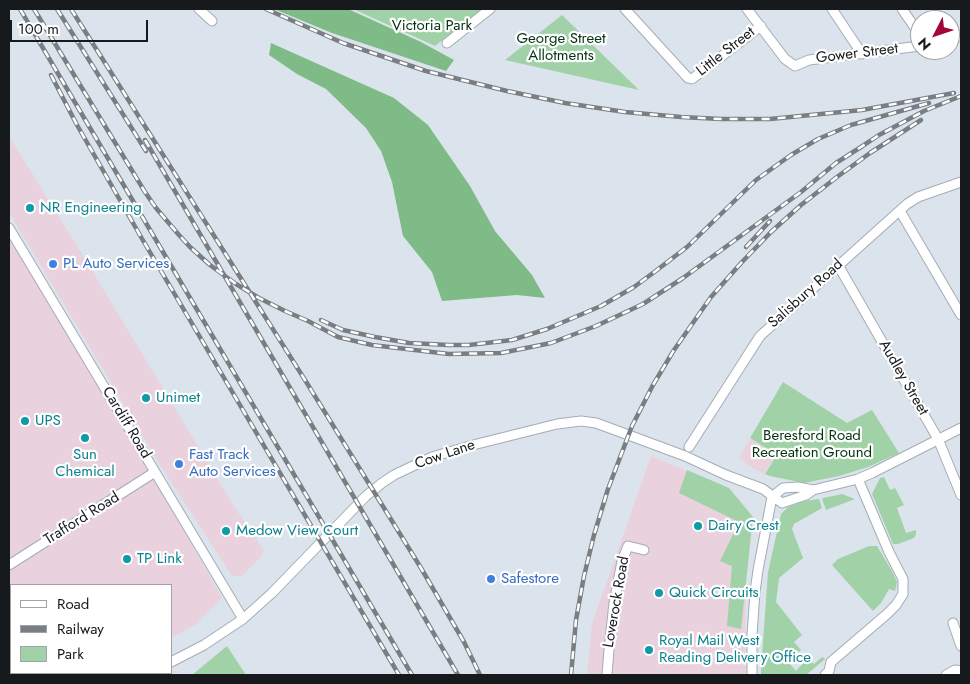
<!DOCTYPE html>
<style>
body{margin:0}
#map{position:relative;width:970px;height:684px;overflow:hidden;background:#dbe4ec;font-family:Jost,sans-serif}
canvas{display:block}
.frame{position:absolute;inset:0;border:10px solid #171a1c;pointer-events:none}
.legend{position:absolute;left:10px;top:584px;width:162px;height:90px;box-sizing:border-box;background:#fff;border:1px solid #a2a3a4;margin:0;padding:6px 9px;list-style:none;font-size:15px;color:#171a1c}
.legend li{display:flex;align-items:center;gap:10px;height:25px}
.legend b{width:25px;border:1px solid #a2a3a4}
.north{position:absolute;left:910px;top:10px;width:50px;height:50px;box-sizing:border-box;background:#fff;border:1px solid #a2a3a4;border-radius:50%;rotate:229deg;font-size:14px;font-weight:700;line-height:20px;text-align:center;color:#171a1c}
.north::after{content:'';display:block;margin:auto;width:18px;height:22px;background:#a3053b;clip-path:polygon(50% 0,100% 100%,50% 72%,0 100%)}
.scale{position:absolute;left:10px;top:20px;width:138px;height:22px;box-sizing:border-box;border:2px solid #171a1c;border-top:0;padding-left:6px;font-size:15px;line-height:18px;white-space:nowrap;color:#171a1c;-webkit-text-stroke:4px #fff;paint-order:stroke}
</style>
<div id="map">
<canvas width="970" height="684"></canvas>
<div class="frame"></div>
<ul class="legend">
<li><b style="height:6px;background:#fff"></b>Road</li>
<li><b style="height:6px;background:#787e83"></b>Railway</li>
<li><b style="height:14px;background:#a1d1a7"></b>Park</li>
</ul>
<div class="north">N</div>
<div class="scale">100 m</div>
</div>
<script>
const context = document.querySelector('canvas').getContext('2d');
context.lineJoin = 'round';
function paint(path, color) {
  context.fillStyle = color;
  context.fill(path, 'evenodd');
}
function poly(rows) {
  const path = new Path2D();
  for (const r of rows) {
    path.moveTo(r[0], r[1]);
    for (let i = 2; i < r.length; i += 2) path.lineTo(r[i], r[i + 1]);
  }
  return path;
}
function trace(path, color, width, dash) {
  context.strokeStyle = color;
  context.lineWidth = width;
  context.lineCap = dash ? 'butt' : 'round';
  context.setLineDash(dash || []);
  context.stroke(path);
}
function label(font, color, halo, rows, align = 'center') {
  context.font = font + ' Jost,sans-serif';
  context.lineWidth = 4.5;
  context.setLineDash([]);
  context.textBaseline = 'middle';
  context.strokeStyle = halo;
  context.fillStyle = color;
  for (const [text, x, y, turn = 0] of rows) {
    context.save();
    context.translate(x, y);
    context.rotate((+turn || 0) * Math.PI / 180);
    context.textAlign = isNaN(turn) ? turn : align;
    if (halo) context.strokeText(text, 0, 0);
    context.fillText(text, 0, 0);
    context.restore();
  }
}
paint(poly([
 [9,136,85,259,232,503,264,551,260,558,242,576,232,576,160,465,9,212],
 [9,228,148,468,222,598,195,625,171,638,171,585,11,585,11,673,81,673,64,675,9,675],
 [750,439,777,455,764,474,751,467,739,458],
 [651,456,729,488,753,517,746,565,745,660,746,675,587,675,592,624]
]), '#e9d1dd');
paint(poly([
 [353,9,482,9,435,46],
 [562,15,639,90,505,60],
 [783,382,847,423,872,410,899,453,868,467,839,476,804,483,770,476,765,474,777,455,750,438],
 [687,470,729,488,753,517,741,629,727,626,732,566,720,561,739,522,679,493],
 [884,477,890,490,895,488,904,505,897,508,906,533,916,530,916,534,914,538,898,544,893,544,872,494,880,478],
 [842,494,855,499,826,510,822,499,823,498],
 [819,499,822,508,794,524,792,529,803,558,779,578,776,602,802,635,794,642,801,650,799,652,797,650,790,656,788,654,785,658,796,671,806,660,804,658,806,656,814,664,822,657,825,659,806,675,761,675,761,670,768,572,781,514,788,507,805,501],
 [869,546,877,546,892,571,897,582,895,591,889,589,881,603,873,611,832,565,838,559],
 [227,646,246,675,192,675]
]), '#a1d1a7');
paint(poly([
 [274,9,348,9,421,42,454,60,446,71,332,33],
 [271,43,394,98,428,125,470,186,495,231,532,275,545,298,517,295,442,301,432,272,403,236,392,182,381,151,366,128,326,89,297,74,269,55]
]), '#7fbb86');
const minor = poly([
 [199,9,212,21],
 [625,9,688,78,692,79,761,26],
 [747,9,785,59,795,66,809,60,920,46],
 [832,9,862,54],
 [902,9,920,35],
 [950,40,961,35],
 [447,43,490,9],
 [900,211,961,315],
 [9,228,243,619],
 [838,265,938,439,961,495],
 [689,447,760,336,907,204,918,197,961,182],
 [772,497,783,488,798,487,813,490,858,479,872,473,961,428],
 [9,565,155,472],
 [953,623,961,646],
 [171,662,204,645,243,619,272,593,366,496,382,483,394,475,432,457,473,445,557,424,581,421,596,423,615,430,685,456,726,475,763,489,782,503,806,495,813,490],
 [141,675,147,673],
 [607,675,609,650,614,603,622,561,628,546,644,550],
 [752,675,752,635,755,592,758,570,772,497],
 [825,675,829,671,831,662,887,614,896,605,903,594,903,579,889,552,858,479],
 [946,675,955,670,961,671]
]);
trace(minor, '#a4acb4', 11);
trace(minor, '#fff', 9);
const rail = poly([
 [20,9,412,675],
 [34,9,145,192,156,208,179,235,190,247,210,265,236,284,259,298,285,311,308,321,338,337,372,345,449,354,501,353,551,343,596,326,643,304,683,278,801,192,836,163,861,147,879,135,924,111,961,96],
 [57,9,146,151],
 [71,9,305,380,421,568,464,642,480,675],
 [266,9,343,43,426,71,507,91,565,103,625,112,681,117,721,119,770,119,862,110,954,93],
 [51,75,77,125,141,237,399,675],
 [145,140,458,675],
 [746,247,770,221],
 [321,320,343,330,375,337,409,343,449,345,469,345,512,340,547,329,601,306,634,287,657,270,687,247,756,180,791,155,818,139,851,125,929,103],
 [571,675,576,620,584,576,594,535,608,489,632,426,653,385,674,350,711,297,742,262,771,232,801,205,837,177,870,153,921,120]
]);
trace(rail, '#787e83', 4.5);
trace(rail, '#fff', 2.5, [8]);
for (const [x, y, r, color] of [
 [30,208,5,"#0f9aa8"],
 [53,264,5,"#3f7fe0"],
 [146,398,5,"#0f9aa8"],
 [25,421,5,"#0f9aa8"],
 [85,438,5,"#0f9aa8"],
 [179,464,5,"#3f7fe0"],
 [698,526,5,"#0f9aa8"],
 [226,531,5,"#0f9aa8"],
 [127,559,5,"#0f9aa8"],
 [491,579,5,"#3f7fe0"],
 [659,593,5,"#0f9aa8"],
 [649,650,5,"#0f9aa8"]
]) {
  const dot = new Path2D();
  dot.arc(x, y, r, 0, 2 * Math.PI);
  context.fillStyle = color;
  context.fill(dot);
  trace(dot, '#fff', 2);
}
label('15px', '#043311', '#fff', [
 ["Victoria Park",432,26],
 ["George Street",561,39],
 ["Allotments",561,56],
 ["Beresford Road",812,436],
 ["Recreation Ground",812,453]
]);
label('15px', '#171a1c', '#fff', [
 ["Little Street",726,52,-38],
 ["Gower Street",857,54,-7],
 ["Salisbury Road",806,294,-42],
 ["Audley Street",903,378,60],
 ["Cardiff Road",126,423,59],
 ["Cow Lane",445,455,-19],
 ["Trafford Road",82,519,-32],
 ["Loverock Road",617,602,-80]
]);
label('15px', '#0d838f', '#fff', [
 ["NR Engineering",40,208],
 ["Unimet",156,398],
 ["UPS",35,421],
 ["Sun",85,455,"center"],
 ["Chemical",85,472,"center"],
 ["Dairy Crest",708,526],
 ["Medow View Court",236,531],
 ["TP Link",137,559],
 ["Quick Circuits",669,593],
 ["Royal Mail West",659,641],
 ["Reading Delivery Office",659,658]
], 'left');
label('15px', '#366cbe', '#fff', [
 ["PL Auto Services",63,264],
 ["Fast Track",189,455],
 ["Auto Services",189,472],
 ["Safestore",501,579]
], 'left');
</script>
